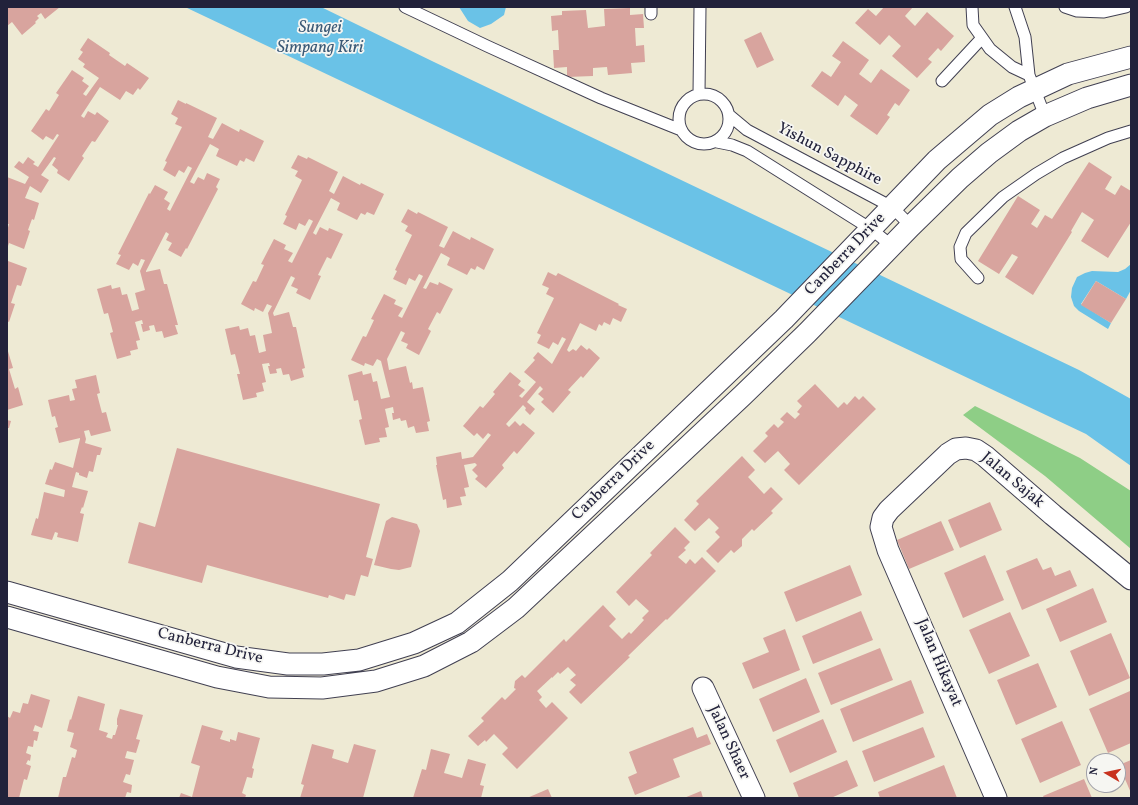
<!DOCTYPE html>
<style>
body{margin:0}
#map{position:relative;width:1138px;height:805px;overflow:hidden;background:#eeead4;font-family:Vollkorn,serif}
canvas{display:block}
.frame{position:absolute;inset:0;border:8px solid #22223b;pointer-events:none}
.north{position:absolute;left:1086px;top:753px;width:40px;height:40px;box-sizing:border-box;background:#f6f6f2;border:1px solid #a1a1a9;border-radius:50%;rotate:279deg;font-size:11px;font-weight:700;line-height:16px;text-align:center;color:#22223b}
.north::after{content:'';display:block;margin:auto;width:14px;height:18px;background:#c8321e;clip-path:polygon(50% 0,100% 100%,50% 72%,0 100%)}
</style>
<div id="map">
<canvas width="1138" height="805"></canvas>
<div class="frame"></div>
<div class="north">N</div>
</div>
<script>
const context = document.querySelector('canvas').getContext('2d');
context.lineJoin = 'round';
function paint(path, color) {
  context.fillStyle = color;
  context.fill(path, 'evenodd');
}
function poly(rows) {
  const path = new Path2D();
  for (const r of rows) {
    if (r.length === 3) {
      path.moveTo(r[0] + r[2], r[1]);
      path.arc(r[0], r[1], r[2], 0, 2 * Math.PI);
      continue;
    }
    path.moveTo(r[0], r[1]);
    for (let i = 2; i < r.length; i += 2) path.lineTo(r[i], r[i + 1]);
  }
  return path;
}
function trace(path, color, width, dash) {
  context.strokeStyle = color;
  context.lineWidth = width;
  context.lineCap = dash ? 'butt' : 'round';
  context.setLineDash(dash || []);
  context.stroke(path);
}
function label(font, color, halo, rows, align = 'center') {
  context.font = font + ' Vollkorn,serif';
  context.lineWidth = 3.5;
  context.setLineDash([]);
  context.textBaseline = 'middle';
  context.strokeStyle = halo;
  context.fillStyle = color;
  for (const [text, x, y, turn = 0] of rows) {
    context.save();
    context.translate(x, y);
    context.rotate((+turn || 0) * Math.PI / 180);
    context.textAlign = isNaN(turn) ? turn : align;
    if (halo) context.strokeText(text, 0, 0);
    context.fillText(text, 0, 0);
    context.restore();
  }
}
paint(poly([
 [975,406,1080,458,1131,491,1131,549,1045,476,963,415]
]), '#8ece86');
paint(poly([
 [185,7,321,7,434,62,1079,370,1131,399,1131,466,1086,434],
 [459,7,506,7,504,15,491,24,480,28,468,21],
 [1131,264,1131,290,1126,299,1096,281,1081,304,1111,323,1108,329,1079,311,1074,306,1071,297,1072,288,1077,277,1085,273,1092,271,1118,272,1125,269]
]), '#6ac2e7');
paint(poly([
 [7,7,60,7,45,19,41,13,37,16,39,18,35,22,36,23,22,35,12,22,7,26],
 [884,7,913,7,905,16,915,26,927,12,954,36,941,51,938,48,928,59,932,62,917,78,892,56,901,46,889,35,880,45,855,23,868,9,876,16],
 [630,8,630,15,643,14,644,28,635,28,636,46,644,45,645,62,631,63,632,73,608,75,607,67,593,68,593,76,567,77,567,67,554,68,553,50,559,50,558,30,552,31,551,16,562,15,562,11,586,10,588,28,605,26,604,9],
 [761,32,774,60,757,68,744,40],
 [88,38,110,53,109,55,125,66,127,63,149,78,140,90,138,88,133,95,126,91,120,100,100,87,81,116,84,118,88,111,95,115,97,112,109,121,95,142,92,141,82,156,84,158,69,181,57,173,58,170,52,165,56,158,54,157,41,175,49,180,41,193,30,186,25,198,39,203,34,220,32,219,28,230,30,231,24,249,9,243,7,249,7,231,9,224,7,224,7,177,25,184,29,177,14,167,19,161,23,164,28,157,35,162,33,164,38,167,59,135,57,134,53,140,46,136,43,140,31,131,46,109,49,111,59,95,56,93,72,70,84,78,82,81,89,86,83,94,86,96,99,78,83,67,85,64,78,59,83,52,80,50],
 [843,41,869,60,859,74,871,83,881,69,910,90,899,106,895,103,887,115,890,117,877,135,850,116,858,105,845,95,838,106,811,86,822,71,831,77,841,62,832,56],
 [178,100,186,104,186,103,217,118,208,137,213,139,222,123,239,132,240,129,264,141,254,162,246,158,244,162,240,160,237,166,216,156,219,149,210,144,190,182,194,184,198,177,204,180,207,173,220,179,216,187,218,189,187,249,186,248,181,257,168,250,172,243,166,240,169,234,166,232,146,271,146,272,160,269,164,284,167,284,178,325,175,325,178,334,164,338,162,331,156,332,154,325,149,326,150,330,143,332,141,324,143,324,142,320,135,322,140,340,136,341,138,349,130,351,131,355,117,359,110,333,113,332,108,313,104,314,97,289,111,285,112,289,120,287,122,295,127,294,132,311,139,309,135,293,145,290,140,271,145,260,141,259,138,266,133,263,129,270,116,264,121,255,118,254,149,193,150,194,155,185,168,192,164,199,170,203,167,209,170,211,192,168,188,166,184,173,179,170,175,177,163,170,167,162,165,161,182,127,175,124,178,118,171,114],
 [298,155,307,159,308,157,338,172,329,191,334,194,343,176,360,185,361,183,384,194,374,215,367,212,365,215,361,213,357,220,337,210,340,203,331,198,313,233,316,235,320,227,328,231,329,228,343,234,331,259,327,257,318,275,321,276,310,300,296,293,298,289,291,286,295,278,291,276,273,313,274,316,289,312,293,327,296,327,305,368,302,369,304,377,291,381,289,374,283,375,281,368,276,369,277,373,270,374,268,366,270,366,269,363,262,364,266,382,262,383,264,391,256,393,257,397,243,400,237,374,240,374,235,354,231,355,225,329,239,326,240,330,248,328,250,336,255,335,259,353,266,351,263,335,272,333,268,313,272,306,267,304,263,312,255,308,254,311,241,304,253,281,256,282,264,265,261,264,274,239,286,245,284,249,293,253,288,261,292,263,313,221,309,219,305,226,299,223,296,230,283,224,287,216,285,215,302,180,295,176,298,171,291,168],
 [1089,162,1112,177,1105,189,1115,195,1121,185,1131,191,1131,222,1108,258,1081,241,1094,220,1082,212,1071,231,1072,232,1033,295,1005,277,1018,257,1012,254,999,274,978,261,1018,196,1040,210,1031,224,1037,228,1045,215,1052,219],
 [408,209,417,214,418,212,448,227,439,246,444,248,453,231,470,240,471,237,494,249,484,270,477,266,475,270,471,268,467,275,447,265,450,258,441,253,423,288,426,289,430,282,438,285,439,282,453,289,440,314,437,312,428,329,431,331,419,355,406,348,408,344,401,341,405,333,401,331,387,359,389,370,406,366,410,383,412,382,413,389,423,387,430,421,427,422,429,431,416,433,414,426,408,428,406,420,401,421,400,418,393,420,392,413,394,413,393,407,385,409,389,427,385,428,387,437,379,438,380,442,365,445,359,420,362,419,358,400,354,401,348,375,362,371,363,375,371,373,373,382,377,381,381,399,390,397,381,361,377,359,373,366,365,363,364,366,351,360,363,336,366,337,374,320,371,319,384,294,396,300,394,304,403,308,398,316,402,318,423,276,419,274,415,281,409,278,406,285,393,279,397,271,395,270,412,235,405,231,408,226,401,222],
 [8,261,27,268,21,286,17,285,11,303,15,304,9,322,7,321],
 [548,272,556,276,558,273,619,304,618,305,627,309,621,322,613,318,610,325,604,322,602,326,599,324,596,331,580,323,567,350,569,352,573,349,576,351,581,345,587,350,589,348,600,358,583,378,581,376,568,390,571,392,553,413,541,402,544,399,538,394,543,389,540,386,527,402,535,409,530,415,525,410,526,408,523,405,506,424,509,427,515,421,520,426,523,423,535,433,517,454,514,451,502,465,504,468,486,488,475,479,478,476,472,470,477,465,475,463,464,465,469,487,464,488,466,496,460,497,462,505,447,508,446,499,443,500,436,465,437,465,436,457,461,452,462,459,473,457,491,435,488,433,483,439,477,433,474,436,463,426,480,406,483,408,495,394,493,392,510,372,521,381,518,385,525,390,519,396,522,398,536,382,524,372,535,360,533,358,538,352,552,364,566,339,562,337,558,345,553,342,549,349,537,343,541,335,537,333,554,298,546,294,549,288,542,285],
 [1096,281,1126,299,1111,323,1081,305],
 [7,348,13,368,9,369,15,389,18,387,23,405,7,410],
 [96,375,100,393,97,394,102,413,106,412,111,431,91,436,89,430,84,431,86,439,85,443,102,448,100,455,97,455,93,472,89,471,87,478,79,475,79,473,76,472,72,487,88,491,83,508,82,507,80,513,84,514,78,542,57,537,58,533,55,532,52,540,31,535,36,518,38,519,44,492,64,497,65,490,45,484,50,469,52,470,55,462,73,468,80,439,80,438,59,443,55,428,58,427,55,416,52,417,48,400,69,395,70,401,75,400,72,389,77,388,75,380],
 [815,384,838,408,844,402,847,405,855,396,859,400,863,396,876,409,799,485,784,470,790,464,778,451,765,463,753,451,768,436,765,433,774,424,778,428,784,422,780,419,787,412,795,419,800,414,797,412,802,406,797,401],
 [7,420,11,421,9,428,7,428],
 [177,448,380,504,366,557,373,559,368,577,361,575,355,596,346,594,344,600,329,595,328,598,207,565,202,583,128,563,139,522,155,527],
 [742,456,755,470,748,477,764,494,771,487,783,499,771,511,773,513,754,531,752,529,742,539,742,546,734,553,731,550,718,563,706,551,720,537,715,532,719,528,709,518,695,531,684,520,699,504,696,501],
 [990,502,1002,530,960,548,948,520],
 [392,517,417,524,420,531,411,567,399,570,391,569,374,565,386,521],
 [941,521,954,550,909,569,897,540],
 [675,527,690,542,684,548,686,550,678,557,686,564,690,559,695,564,702,557,716,571,667,620,666,619,628,656,630,657,581,704,569,692,576,685,570,680,576,675,568,667,560,674,558,672,552,678,552,677,537,691,542,697,539,700,546,708,552,702,568,718,517,769,502,754,508,748,494,734,486,742,485,740,478,746,468,736,484,721,481,718,502,697,505,700,516,689,514,688,515,681,522,675,525,678,564,639,566,642,603,605,616,619,609,626,622,639,629,632,631,634,644,620,642,618,649,611,636,599,629,606,616,592,652,555,650,553],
 [985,555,1004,600,963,618,944,573],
 [1037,558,1043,570,1051,567,1055,576,1070,570,1077,586,1022,610,1006,571],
 [850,565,862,595,796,622,784,592],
 [1093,588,1107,622,1060,642,1046,609],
 [861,611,873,640,813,664,802,636],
 [1010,612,1030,656,989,674,969,630],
 [785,629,800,670,753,689,742,663,769,652,763,638],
 [1111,633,1130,678,1089,696,1070,651],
 [880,648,893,680,831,705,818,673],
 [1038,663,1057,707,1016,725,997,680],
 [806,678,820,712,773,732,759,699],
 [911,680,924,713,853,742,840,709],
 [1130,691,1131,743,1108,753,1089,709],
 [31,694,50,700,42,728,35,725,33,731,39,732,37,741,34,740,33,747,28,746,26,753,31,755,30,761,28,760,26,764,31,766,27,780,24,779,19,798,7,798,7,716,10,718,13,711,20,713,23,703,28,704],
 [78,696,105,704,99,730,108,733,106,737,112,739,113,735,115,735,118,725,117,725,117,719,120,709,143,715,136,739,140,740,136,753,127,751,125,758,134,760,130,775,126,774,123,782,132,785,131,793,127,792,125,798,90,797,90,798,58,798,63,777,66,777,72,757,75,758,77,750,70,747,74,733,67,731,70,719,71,720],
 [823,719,837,752,790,773,776,740],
 [1062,721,1081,765,1040,783,1021,739],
 [202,725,223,731,220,739,230,742,230,739,236,741,238,732,260,738,252,768,254,769,252,778,247,777,242,793,246,795,245,798,179,798,181,793,192,797,200,766,191,763],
 [693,727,697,738,707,734,711,744,673,759,680,777,635,795,628,777,637,773,629,752],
 [923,727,935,757,874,782,862,751],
 [312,744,334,750,332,758,348,763,354,744,376,750,363,798,300,798,304,785,301,784],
 [431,749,450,754,444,773,462,778,468,759,486,764,480,785,484,786,481,798,413,798,422,769,426,770],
 [847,760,858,786,831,798,799,798,793,783],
 [1131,760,1131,793,1119,765],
 [944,765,957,798,880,798,878,792],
 [1084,779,1092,798,1044,798,1043,796],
 [548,789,552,798,527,798],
 [701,791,703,798,684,798]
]), '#d8a49e');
const service = poly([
 [405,7,487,46,601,98,681,130],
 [651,7,651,14],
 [972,7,973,25,990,49,1012,67,1029,75],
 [1015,7,1025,37,1029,75,1045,116],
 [1065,7,1077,11,1104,12,1126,7],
 [942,81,982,38],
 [704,119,25],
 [699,94,700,7],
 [729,115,747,130,892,207,911,226],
 [717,142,732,145,747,151,871,229,892,246],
 [978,278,961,259,960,247,966,233,1003,197,1036,174,1063,158,1108,138,1131,131]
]);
const minor = poly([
 [7,592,236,657,288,664,323,664,359,660,414,643,457,623,510,581,784,319,937,160,990,115,1019,97,1068,74,1131,57],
 [7,617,217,677,269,687,322,688,376,681,424,666,471,642,516,608,743,395,807,333,911,226,960,178,989,153,1019,131,1045,116,1087,98,1131,85],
 [703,688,754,798],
 [996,798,888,550,881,527,883,518,889,510,948,454,956,449,966,448,976,450,985,456,1053,515,1131,579]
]);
trace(service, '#414052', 13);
trace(minor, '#414052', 23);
trace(service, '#fff', 11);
trace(minor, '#fff', 21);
label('16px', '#22223b', '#f6f6f2', [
 ["Yishun Sapphire",829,155,28],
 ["Canberra Drive",846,255,-46],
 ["Canberra Drive",614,481,-44],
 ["Jalan Sajak",1012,481,40],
 ["Canberra Drive",210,647,14],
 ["Jalan Hikayat",938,663,67],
 ["Jalan Shaer",728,743,65]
]);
label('italic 17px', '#3b5a77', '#f6f6f2', [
 ["Sungei",320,29],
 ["Simpang Kiri",320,49]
]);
</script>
